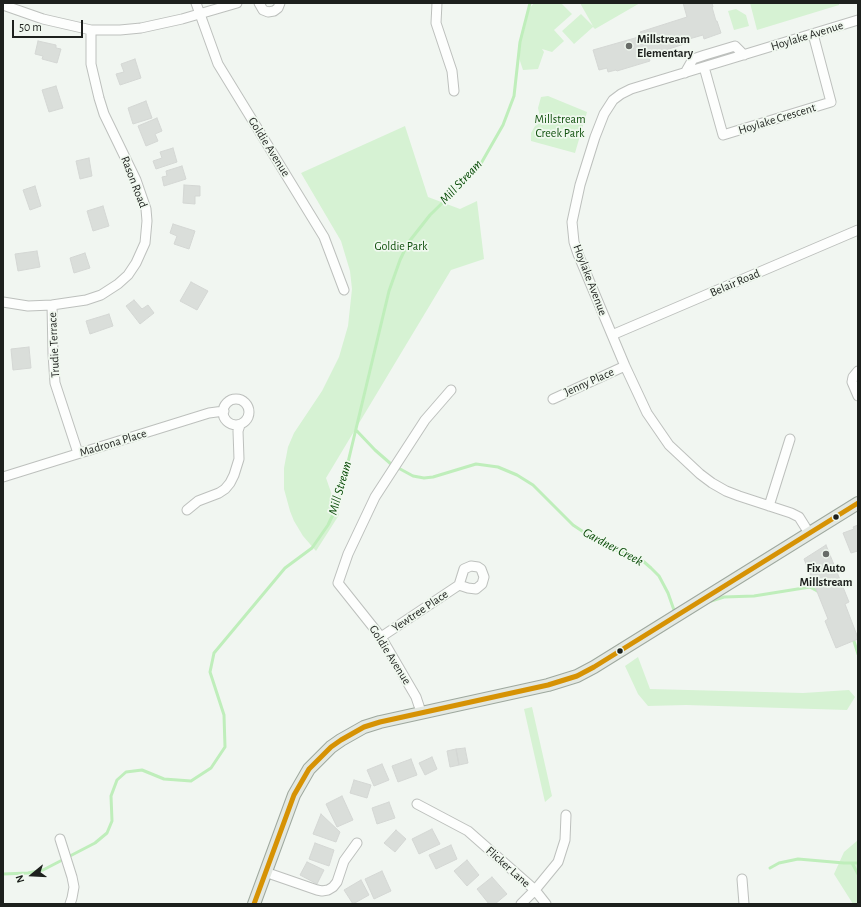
<!DOCTYPE html>
<style>
body{margin:0}
#map{position:relative;width:861px;height:907px;overflow:hidden;background:#f1f6f1;font-family:"Alegreya Sans",sans-serif}
canvas{display:block}
.frame{position:absolute;inset:0;border:4px solid #1d201d;pointer-events:none}
.north{position:absolute;left:12px;top:855px;width:40px;height:40px;-webkit-text-stroke:3px #f0f8ef;paint-order:stroke;rotate:252deg;font-size:11px;font-weight:700;line-height:16px;text-align:center;color:#1d201d}
.north::after{content:'';display:block;margin:auto;width:14px;height:18px;background:#1d201d;clip-path:polygon(50% 0,100% 100%,50% 72%,0 100%)}
.scale{position:absolute;left:12px;top:20px;width:71px;height:18px;box-sizing:border-box;border:2px solid #1d201d;border-top:0;padding-left:5px;font-size:12px;line-height:14px;white-space:nowrap;color:#1d201d;-webkit-text-stroke:3px #f0f8ef;paint-order:stroke}
</style>
<div id="map">
<canvas width="861" height="907"></canvas>
<div class="frame"></div>
<div class="north">N</div>
<div class="scale">50 m</div>
</div>
<script>
const context = document.querySelector('canvas').getContext('2d');
context.lineJoin = 'round';
function paint(path, color) {
  context.fillStyle = color;
  context.fill(path, 'evenodd');
}
function poly(rows) {
  const path = new Path2D();
  for (const r of rows) {
    if (r.length === 3) {
      path.moveTo(r[0] + r[2], r[1]);
      path.arc(r[0], r[1], r[2], 0, 2 * Math.PI);
      continue;
    }
    path.moveTo(r[0], r[1]);
    for (let i = 2; i < r.length; i += 2) path.lineTo(r[i], r[i + 1]);
  }
  return path;
}
function trace(path, color, width, dash) {
  context.strokeStyle = color;
  context.lineWidth = width;
  context.lineCap = dash ? 'butt' : 'round';
  context.setLineDash(dash || []);
  context.stroke(path);
}
function label(font, color, halo, rows, align = 'center') {
  context.font = font + ' "Alegreya Sans",sans-serif';
  context.lineWidth = 3.5;
  context.setLineDash([]);
  context.textBaseline = 'middle';
  context.strokeStyle = halo;
  context.fillStyle = color;
  for (const [text, x, y, turn = 0] of rows) {
    context.save();
    context.translate(x, y);
    context.rotate((+turn || 0) * Math.PI / 180);
    context.textAlign = isNaN(turn) ? turn : align;
    if (halo) context.strokeText(text, 0, 0);
    context.fillText(text, 0, 0);
    context.restore();
  }
}
paint(poly([
 [534,3,561,3,572,14,554,30,564,41,552,52,542,49,544,52,538,69,523,70,520,61,518,47,524,22,529,9],
 [580,3,640,3,595,29,593,27,574,44,562,31,581,14,593,26],
 [750,3,839,3,839,5,757,30],
 [736,9,746,15,749,26,734,30,728,11],
 [548,96,587,112,575,153,531,141,531,133,535,126,538,124,540,117,538,108,541,97],
 [405,126,428,197,460,209,477,201,484,259,451,270,326,478,339,515,316,551,303,536,294,521,290,511,284,489,284,468,288,447,294,433,322,391,339,357,348,326,352,289,350,271,341,241,301,173],
 [638,657,650,689,803,693,849,690,855,697,847,710,686,705,648,706,638,694,625,666],
 [532,707,552,796,545,802,524,709],
 [858,840,858,904,853,904,834,874,844,852]
]), '#d6f2d3');
trace(poly([
 [356,430,375,450,391,464,413,476,424,478,433,477,476,464,498,467,517,475,533,485,573,525,591,537,603,542,612,548,643,561,651,568,659,576,668,593,675,613],
 [708,602,724,597,754,596,810,587,819,592],
 [853,638,858,654],
 [852,863,858,874],
 [770,868,779,863,798,859,844,863,858,863],
 [3,874,28,873,43,870,95,843,107,833,112,821,111,796,117,780,126,772,142,770,164,779,191,781,211,768,225,747,224,715,210,672,214,653,285,568,312,548,328,525,338,504,389,291,400,260,408,243,430,215,479,167,503,125,514,96,520,42,530,3]
]), '#bfeebb', 3);
const building = poly([
 [683,3,712,3,713,7,712,7,716,21,717,21,721,33,704,39,703,35,689,39,690,42,648,56,650,61,617,71,616,70,608,72,607,68,599,70,593,50,642,36,640,32,687,17,683,3],
 [38,41,56,45,56,48,61,49,57,63,42,59,43,56,35,54,38,41],
 [135,59,141,78,120,85,116,74,124,72,121,64,135,59],
 [56,86,63,108,49,112,42,90,56,86],
 [146,101,152,118,133,124,128,108,146,101],
 [157,118,162,131,155,134,158,141,146,146,138,126,157,118],
 [173,148,177,162,156,169,153,161,162,158,160,152,173,148],
 [89,158,92,176,80,179,76,161,89,158],
 [182,166,186,179,164,186,162,177,167,176,166,171,182,166],
 [184,185,200,186,200,196,195,196,195,204,183,203,184,185],
 [35,186,41,206,30,210,23,190,35,186],
 [103,206,109,226,93,231,87,211,103,206],
 [173,224,195,231,189,249,174,244,177,236,170,233,173,224],
 [37,251,40,267,18,271,15,254,37,251],
 [85,253,90,268,74,273,70,258,85,253],
 [191,282,208,291,197,310,180,301,191,282],
 [134,300,142,309,148,305,154,313,140,324,126,306,134,300],
 [109,314,113,326,90,334,86,321,109,314],
 [29,347,31,368,13,370,11,349,29,347],
 [858,525,858,551,851,553,843,533,854,529,853,527,858,525],
 [826,545,849,602,845,604,858,638,858,639,836,648,825,621,828,619,804,559,826,545],
 [465,748,468,763,459,765,456,749,465,748],
 [456,749,459,765,450,767,447,751,456,749],
 [432,757,437,769,425,775,419,763,432,757],
 [411,759,417,775,398,782,392,766,411,759],
 [382,764,389,780,374,786,367,770,382,764],
 [354,780,371,785,367,798,350,793,354,780],
 [342,796,353,820,337,827,326,804,342,796],
 [389,802,395,818,377,824,372,808,389,802],
 [321,814,340,832,336,842,313,834,321,814],
 [432,829,440,844,419,854,412,839,432,829],
 [396,830,406,839,395,852,384,843,396,830],
 [315,843,334,850,329,866,309,859,315,843],
 [451,845,457,859,436,869,429,855,451,845],
 [467,860,479,875,467,886,454,871,467,860],
 [307,862,324,870,317,884,300,875,307,862],
 [382,871,391,891,374,899,365,879,382,871],
 [492,877,507,894,495,904,489,904,477,889,492,877],
 [361,880,369,895,353,904,344,890,361,880]
]);
paint(building, '#dadeda');
trace(building, '#d4d7d4', 1);
const minor = poly([
 [196,3,218,64,324,237,344,290],
 [259,3,263,10,268,12,274,11,278,8,280,3],
 [437,3,436,23,452,71,454,91],
 [3,5,43,19,91,30,120,30,141,28,182,19,237,3],
 [704,67,723,135,831,102,813,34],
 [685,73,693,59,705,55,735,46,744,55],
 [3,302,28,306,52,305,86,300,101,295,118,284,128,275,136,263,145,243,147,221,146,209,136,180,104,114,99,98,91,64,91,30],
 [52,305,53,354,55,383,78,453],
 [612,335,858,230],
 [858,371,853,377,852,382,858,396],
 [553,399,625,366],
 [236,412,13],
 [3,477,209,413,224,411],
 [769,506,790,439],
 [187,510,198,501,219,493,225,489,230,483,234,475,239,459,238,431,240,425],
 [809,533,799,517,791,513,739,496,726,491,712,483,700,474,669,445,647,413,625,366,578,254,574,242,572,222,580,185,595,137,604,114,613,100,621,94,631,89,858,20],
 [471,566,478,567,481,569,484,577,482,584,476,589,468,588,459,585,464,569,471,566],
 [381,637,459,585],
 [421,712,416,697,381,637,338,583,348,554,375,497,425,420,451,390],
 [417,804,468,831,535,890,546,904],
 [60,839,72,877,74,887,72,898,70,904],
 [265,872,317,890,322,891,328,890,333,887,337,882,344,861,357,843],
 [742,879,744,904],
 [521,904,535,890,558,862,565,840,566,815]
]);
const major = poly([
 [254,904,294,795,309,769,331,747,341,740,364,727,380,722,548,685,577,676,594,667,858,503]
]);
trace(minor, '#bdc0bd', 11);
trace(major, '#9ea89e', 14);
trace(minor, '#fdfefd', 9);
trace(major, '#e3e8e2', 12);
trace(poly([
 [254,904,294,795,309,769,331,747,341,740,364,727,380,722,548,685,577,676,594,667,858,503]
]), '#d69204', 5);
for (const [x, y, r, color] of [
 [629,46,4,"#676b67"],
 [836,517,3.5,"#1d201d"],
 [826,554,4,"#676b67"],
 [620,651,3.5,"#1d201d"]
]) {
  const dot = new Path2D();
  dot.arc(x, y, r, 0, 2 * Math.PI);
  context.fillStyle = color;
  context.fill(dot);
  trace(dot, '#f0f8ef', 1.5);
}
label('12px', '#1d201d', '#f0f8ef', [
 ["Hoylake Avenue",807,36,-17],
 ["Hoylake Crescent",777,119,-17],
 ["Goldie Avenue",269,147,58],
 ["Rason Road",134,182,69],
 ["Hoylake Avenue",590,280,69],
 ["Belair Road",735,283,-23],
 ["Trudie Terrace",54,345,-93],
 ["Jenny Place",589,382,-24],
 ["Madrona Place",113,443,-17],
 ["Yewtree Place",420,611,-34],
 ["Goldie Avenue",390,655,58],
 ["Flicker Lane",508,867,42]
]);
label('bold 12px', '#1d201d', '#f0f8ef', [
 ["Millstream",637,39],
 ["Elementary",637,53],
 ["Fix Auto",826,568,"center"],
 ["Millstream",826,582,"center"]
], 'left');
label('12px', '#11510e', '#f0f8ef', [
 ["Millstream",560,119],
 ["Creek Park",560,133],
 ["Goldie Park",401,246]
]);
label('italic 13px', '#044803', '#f0f8ef', [
 ["Mill Stream",461,182,-47],
 ["Mill Stream",340,488,-74],
 ["Gardner Creek",613,547,28]
]);
</script>
